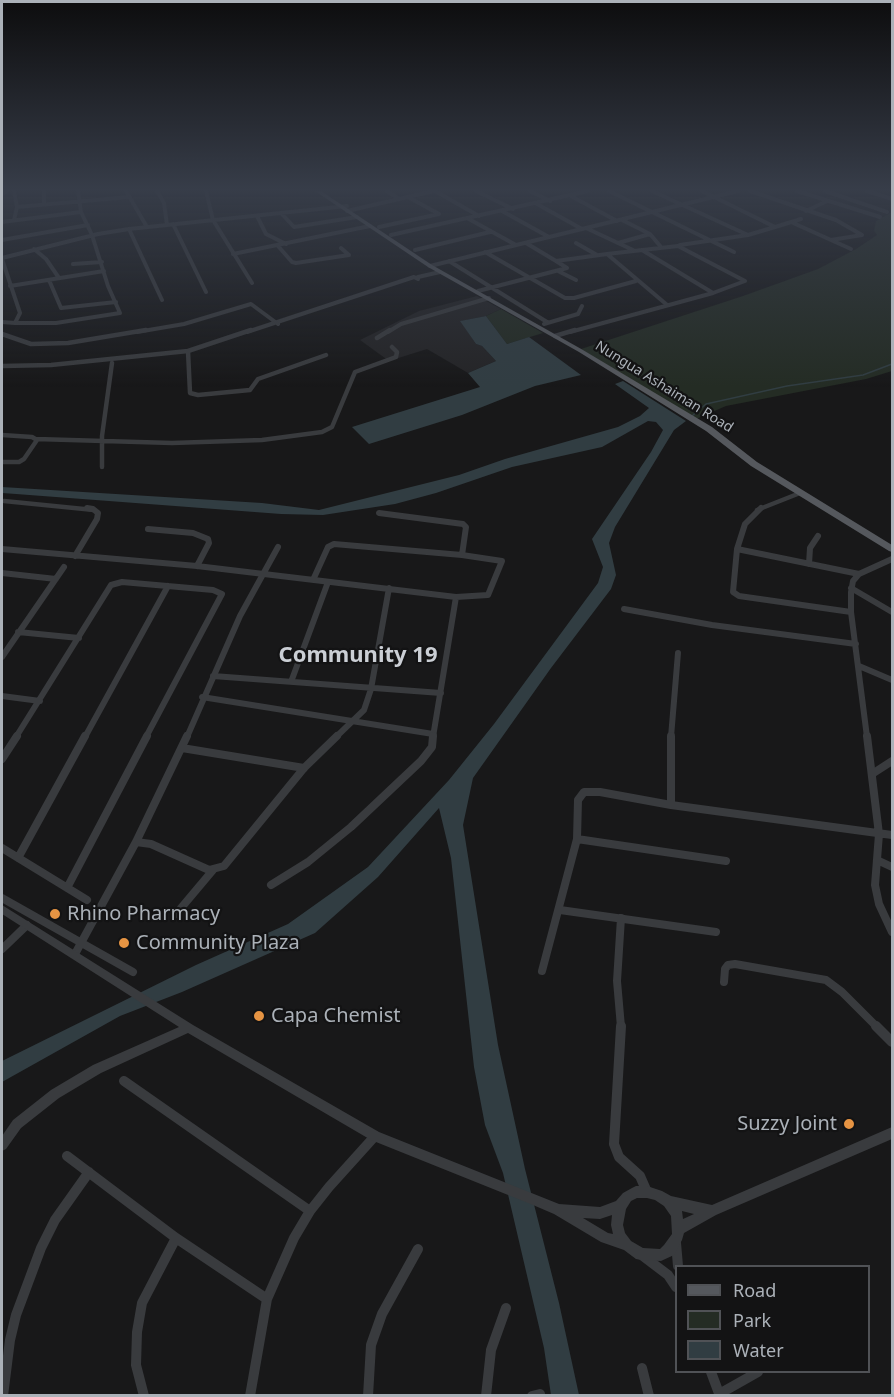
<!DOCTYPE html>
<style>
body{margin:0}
#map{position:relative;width:894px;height:1397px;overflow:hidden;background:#181819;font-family:"Noto Sans",sans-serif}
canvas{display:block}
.frame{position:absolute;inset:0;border:3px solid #abb1b8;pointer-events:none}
.legend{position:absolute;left:675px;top:1265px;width:195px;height:108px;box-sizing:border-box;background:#131314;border:2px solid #505256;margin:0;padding:8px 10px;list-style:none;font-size:18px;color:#abb1b8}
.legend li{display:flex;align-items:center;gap:12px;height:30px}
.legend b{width:30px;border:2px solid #505256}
</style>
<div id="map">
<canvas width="894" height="1397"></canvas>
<div class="frame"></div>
<ul class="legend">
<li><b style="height:8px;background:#55585d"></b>Road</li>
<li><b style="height:16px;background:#242c24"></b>Park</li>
<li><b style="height:16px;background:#313d42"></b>Water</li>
</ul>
</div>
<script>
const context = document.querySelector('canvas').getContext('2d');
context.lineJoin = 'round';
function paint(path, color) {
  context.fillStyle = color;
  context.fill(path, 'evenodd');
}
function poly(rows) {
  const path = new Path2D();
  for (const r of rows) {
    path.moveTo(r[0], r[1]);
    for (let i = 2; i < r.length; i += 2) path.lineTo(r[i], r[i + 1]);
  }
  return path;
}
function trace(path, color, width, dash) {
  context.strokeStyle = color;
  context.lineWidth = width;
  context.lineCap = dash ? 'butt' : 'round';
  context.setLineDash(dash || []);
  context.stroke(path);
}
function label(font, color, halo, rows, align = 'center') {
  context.font = font + ' "Noto Sans",sans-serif';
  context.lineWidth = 4.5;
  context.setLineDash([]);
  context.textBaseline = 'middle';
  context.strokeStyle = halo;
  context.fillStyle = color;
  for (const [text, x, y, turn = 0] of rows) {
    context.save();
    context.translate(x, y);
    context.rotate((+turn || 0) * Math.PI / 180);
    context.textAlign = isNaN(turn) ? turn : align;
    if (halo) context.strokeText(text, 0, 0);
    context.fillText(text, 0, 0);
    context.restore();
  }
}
paint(poly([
 [477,296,501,309,486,316,461,321,476,344,482,346,496,361,468,373,427,349,389,361,360,340,419,311]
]), '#242426');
paint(poly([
 [892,212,892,371,866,379,726,406,696,419,581,349,743,296,818,269,856,249,877,235,874,231,876,221],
 [501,309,543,333,507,344,486,316]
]), '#242c24');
paint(poly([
 [486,316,507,344,529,337,581,375,535,386,462,415,369,444,352,427,480,387,468,373,496,361,482,346,476,344,460,321],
 [623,381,686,421,674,430,615,527,609,543,616,575,611,589,551,668,473,778,463,825,498,1045,525,1169,559,1303,579,1395,551,1395,544,1348,503,1173,485,1125,474,1067,451,858,439,808,378,877,315,933,182,992,120,1016,2,1082,2,1061,196,965,288,924,368,867,449,780,494,724,598,583,603,567,592,539,651,452,663,430,656,422,648,421,602,447,512,467,436,493,395,504,323,515,281,514,16,494,2,493,2,487,262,503,319,510,459,475,505,459,618,427,640,416,649,408,615,384]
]), '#313d42');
trace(poly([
 [692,416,706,404,787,386,863,375,892,364]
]), '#313d42', 1.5);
trace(poly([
 [14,191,17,207,14,220],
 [44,191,44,204],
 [126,191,147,227],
 [157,191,164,203,167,225],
 [206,191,213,220,252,283],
 [387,191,399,199],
 [435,191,479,216],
 [476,191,513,209],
 [530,191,550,201],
 [609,191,734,252],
 [652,191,748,235],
 [750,191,836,220,862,235,831,240],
 [797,191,880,217],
 [825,191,887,212],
 [867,191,892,199],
 [2,194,7,191],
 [571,196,617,221],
 [537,204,582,229],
 [17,207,129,197],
 [347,211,434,191],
 [502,211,549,237],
 [806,211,827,201],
 [281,213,294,227,357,217],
 [257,216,266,234,286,244],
 [467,218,516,245],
 [622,220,650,234,661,247],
 [2,222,81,212],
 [791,222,851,249],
 [173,224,206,292],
 [379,227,439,214,408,197],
 [775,227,801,219],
 [586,228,633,250],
 [129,229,162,300],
 [391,235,588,191],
 [2,240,88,225],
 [526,243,556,261,607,254,666,304],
 [576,243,597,255],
 [618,243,650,234],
 [680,245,748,235,775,227,702,191],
 [278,246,292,262,296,263,349,255,341,248],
 [34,249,46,259,59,278],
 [415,250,490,232],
 [485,252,565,298,574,298,636,281],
 [233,254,370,226],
 [607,254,678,246,745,281,713,293],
 [2,258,98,234,129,229,347,206],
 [2,259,20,313,15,323,2,322],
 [449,261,547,322],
 [73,264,102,262],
 [430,266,738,191],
 [558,271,576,280],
 [418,277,440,272],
 [49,280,61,308,116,302],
 [10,286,104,271],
 [478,291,567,268,556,261],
 [15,323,56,323,120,313,108,286,92,235,81,212,78,191],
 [544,324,578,314,582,306],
 [137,332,184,324,251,304,278,324],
 [247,332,414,277,418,279],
 [388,332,401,324,489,298],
 [570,332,713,293,642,250]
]), '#393b3e', 4);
trace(poly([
 [2,334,31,344,68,343,146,330],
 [555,336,575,330],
 [377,338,390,330],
 [188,351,190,393,198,395,250,390,258,379,326,355],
 [2,366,51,365,188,351,251,330],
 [2,435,32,437,37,440,24,459,19,462,2,462],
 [36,439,172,443,262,440,322,432,332,427,355,372,396,357,397,352,392,347],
 [102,467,102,436,112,363],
 [4,501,94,510],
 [757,510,800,493]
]), '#393b3e', 4.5);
trace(poly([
 [761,508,745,524,737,549,733,592,739,596,851,612],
 [379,513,463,524,466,527,462,555],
 [148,529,193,533,208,539,209,543,197,566],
 [2,549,197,566,456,597,433,737],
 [737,549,859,574],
 [75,556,97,519,98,513,93,509,87,508],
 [809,564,810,548,818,536],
 [2,573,56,579],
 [313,580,328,547,334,544,462,555,502,561,488,595,456,597],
 [851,588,892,612],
 [624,609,712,625,856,644],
 [18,632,79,638],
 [2,657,64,567],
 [859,666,892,680],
 [213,676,441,693],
 [291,682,328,582],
 [2,696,40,701],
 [202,697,433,734],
 [16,737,111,585,122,582,213,590,222,594,146,737],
 [85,737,168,586],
 [187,737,240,616,278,547],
 [336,737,364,710,371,689,389,588],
 [671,737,678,653],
 [867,737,851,612,851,592,853,581,859,574,892,559]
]), '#393b3e', 6);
trace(poly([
 [867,736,879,834,875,885,879,904,892,932],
 [182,748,304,768],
 [2,759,17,736],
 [872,774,892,761],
 [671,805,671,736],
 [577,839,726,861],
 [136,842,151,844,209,870,224,866,304,768,337,736],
 [2,848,87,900],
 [18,858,85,736],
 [877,860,892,867],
 [271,885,308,862,351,827,421,761,432,747,433,736],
 [67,888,147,736],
 [2,898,133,972],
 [560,910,716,932],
 [176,914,213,870],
 [621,918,617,981,621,1027],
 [2,949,27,925],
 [75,954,136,842,187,736],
 [542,971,577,839,578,800,584,792,600,792,671,805,892,835],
 [724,982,725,969,728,965,735,964,826,980,842,992,877,1027]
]), '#393b3e', 8);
trace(poly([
 [621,1026,614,1144,619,1157,640,1176,647,1192],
 [876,1026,892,1042],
 [124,1081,310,1211],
 [67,1156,176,1238,267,1299],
 [676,1243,678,1266],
 [643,1256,668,1275,676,1287],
 [642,1368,649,1396],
 [711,1372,720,1396],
 [719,1394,758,1372],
 [3,1396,10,1340,16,1315,41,1248,55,1220,89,1172],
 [144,1396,136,1365,137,1332,142,1303,176,1238],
 [250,1396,267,1299,294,1238,310,1211,329,1187,375,1136],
 [368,1396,371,1345,382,1314,418,1249],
 [486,1396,491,1350,506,1308],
 [532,1396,540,1394]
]), '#393b3e', 10);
paint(poly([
 [2,905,193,1025,379,1132,559,1204,600,1207,616,1201,623,1193,632,1188,636,1186,647,1186,662,1191,671,1196,712,1205,892,1127,892,1139,716,1215,684,1233,682,1240,674,1255,661,1261,641,1260,636,1259,624,1250,601,1242,554,1214,533,1205,371,1140,188,1033,101,1073,59,1098,21,1128,6,1149,2,1151,2,1136,13,1120,51,1090,93,1065,179,1027,2,914,2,905],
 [637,1198,647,1198,655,1200,664,1206,671,1216,672,1234,664,1245,660,1249,643,1248,631,1241,625,1233,623,1225,626,1209,631,1201,637,1198],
 [682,1211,694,1214,683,1219,682,1211],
 [612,1215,611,1225,613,1234,608,1233,583,1218,600,1219,612,1215]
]), '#393b3e');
paint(poly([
 [315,191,321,191,432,265,583,350,712,427,757,462,892,545,892,552,889,551,751,466,706,431,579,352,428,267,315,191]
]), '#55585d');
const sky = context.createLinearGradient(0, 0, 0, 387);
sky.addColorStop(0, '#0d0d0e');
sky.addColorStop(0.49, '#373d49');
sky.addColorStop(1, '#373d4900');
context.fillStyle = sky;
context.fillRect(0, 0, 894, 387);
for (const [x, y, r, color] of [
 [55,914,6,"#e69443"],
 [124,943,6,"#e69443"],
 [259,1016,6,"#e69443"],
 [849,1124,6,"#e69443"]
]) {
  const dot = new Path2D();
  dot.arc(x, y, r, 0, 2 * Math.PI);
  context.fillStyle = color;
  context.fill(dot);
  trace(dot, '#131314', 2);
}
label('14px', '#abb1b8', '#131314', [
 ["Nungua Ashaiman Road",664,387,32]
]);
label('20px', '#abb1b8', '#131314', [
 ["Rhino Pharmacy",67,914],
 ["Community Plaza",136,943],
 ["Capa Chemist",271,1016],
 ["Suzzy Joint",837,1124,"right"]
], 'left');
label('bold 22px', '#cbcfd5', '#131314', [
 ["Community 19",358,656]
]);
</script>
